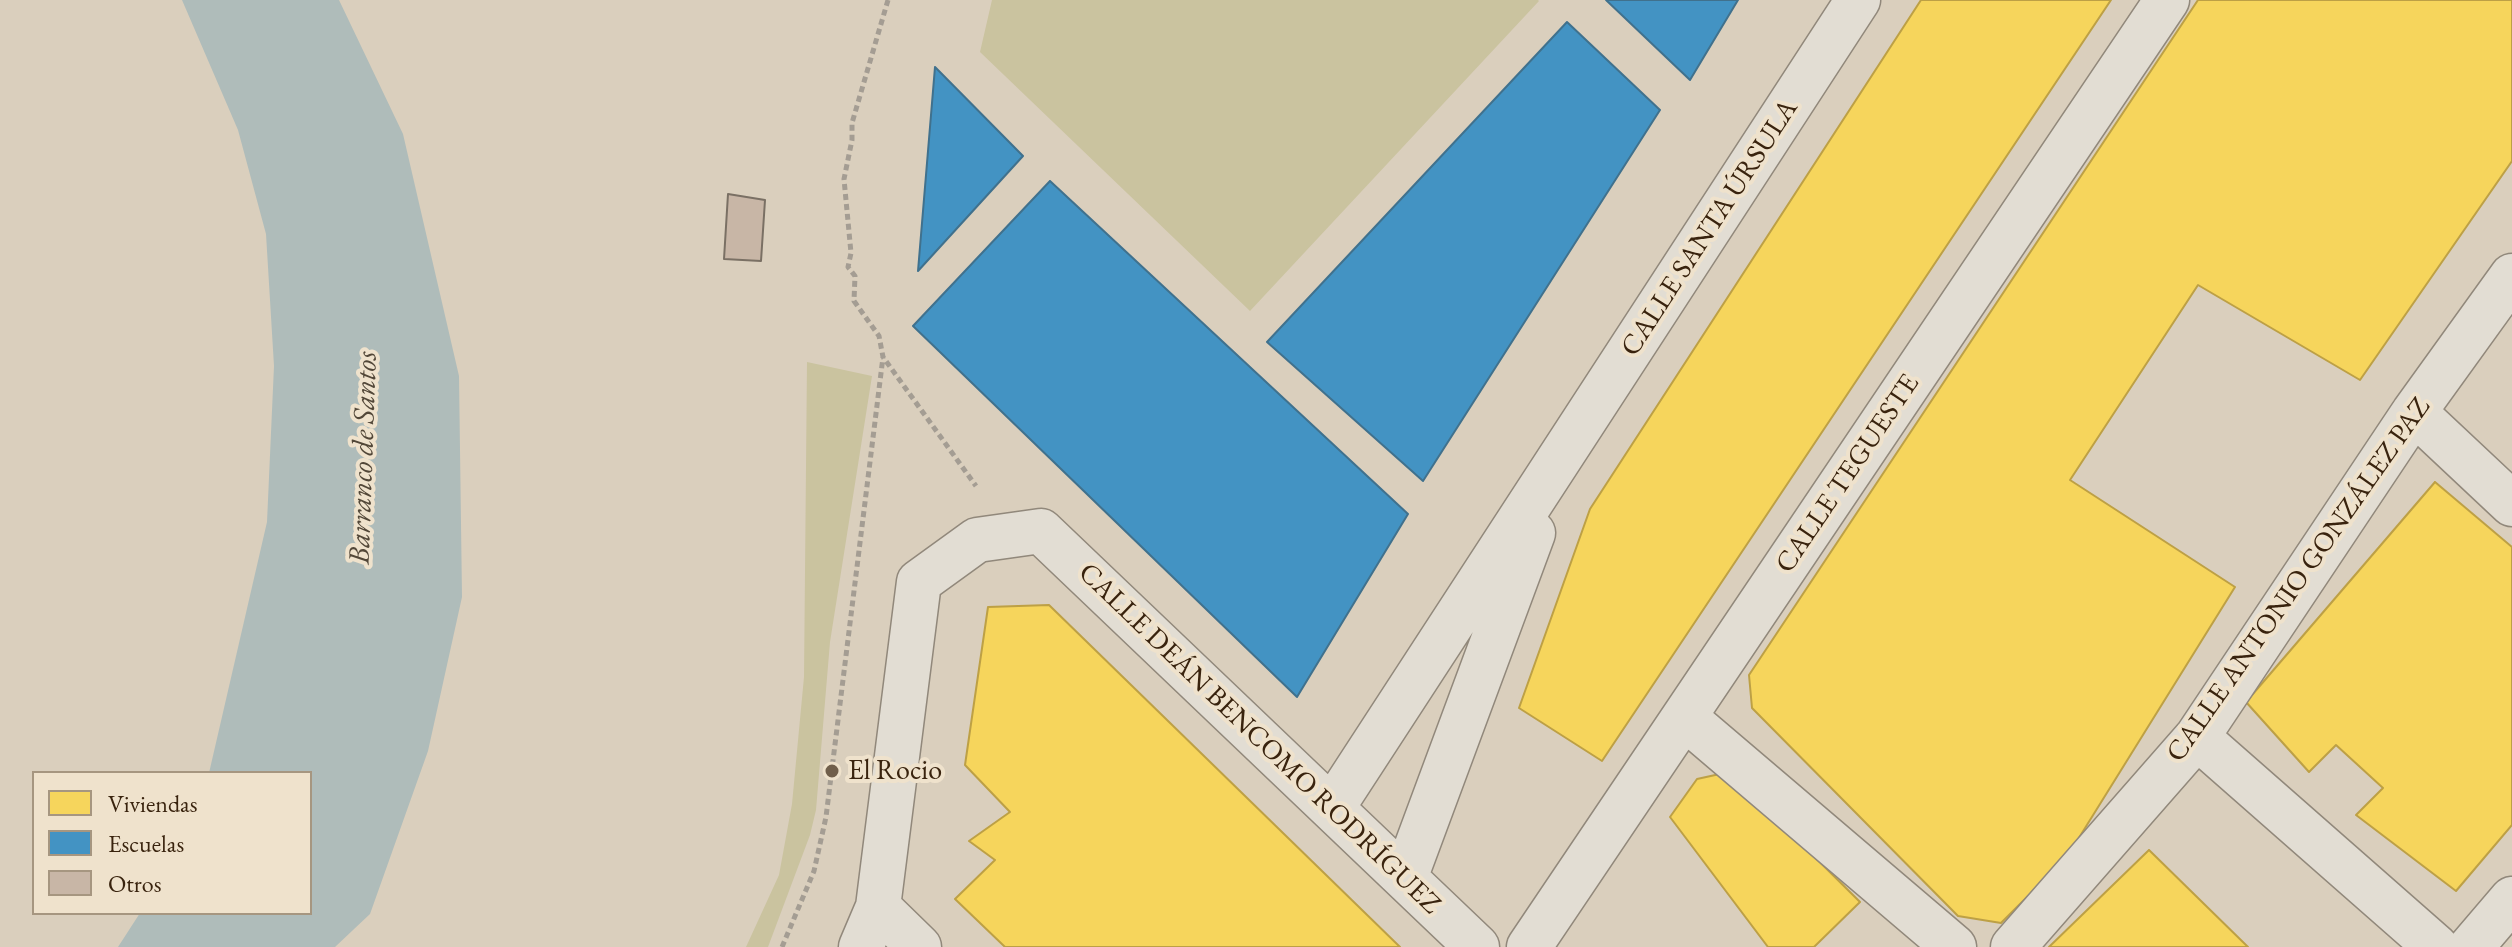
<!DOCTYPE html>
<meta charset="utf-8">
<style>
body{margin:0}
#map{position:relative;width:2512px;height:947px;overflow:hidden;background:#dacfbd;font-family:"EB Garamond",serif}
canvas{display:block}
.legend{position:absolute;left:32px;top:771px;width:280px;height:144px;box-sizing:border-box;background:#efe2cc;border:2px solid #a69680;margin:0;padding:10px 14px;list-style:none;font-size:24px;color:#39230e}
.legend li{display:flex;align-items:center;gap:16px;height:40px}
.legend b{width:40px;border:2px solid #a69680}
</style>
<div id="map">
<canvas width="2512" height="947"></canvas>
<ul class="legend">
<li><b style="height:22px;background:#f6d55c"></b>Viviendas</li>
<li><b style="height:22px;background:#4393c3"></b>Escuelas</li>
<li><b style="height:22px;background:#c8b6a6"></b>Otros</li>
</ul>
</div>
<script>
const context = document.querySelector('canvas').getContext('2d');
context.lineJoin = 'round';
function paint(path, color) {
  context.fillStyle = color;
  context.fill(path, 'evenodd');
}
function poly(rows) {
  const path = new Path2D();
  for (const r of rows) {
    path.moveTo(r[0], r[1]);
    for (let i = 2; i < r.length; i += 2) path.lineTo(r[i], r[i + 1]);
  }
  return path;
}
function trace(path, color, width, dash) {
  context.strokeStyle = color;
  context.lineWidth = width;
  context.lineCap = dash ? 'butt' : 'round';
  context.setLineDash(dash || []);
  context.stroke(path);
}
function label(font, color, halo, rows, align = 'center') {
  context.font = font + ' "EB Garamond",serif';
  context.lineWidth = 8;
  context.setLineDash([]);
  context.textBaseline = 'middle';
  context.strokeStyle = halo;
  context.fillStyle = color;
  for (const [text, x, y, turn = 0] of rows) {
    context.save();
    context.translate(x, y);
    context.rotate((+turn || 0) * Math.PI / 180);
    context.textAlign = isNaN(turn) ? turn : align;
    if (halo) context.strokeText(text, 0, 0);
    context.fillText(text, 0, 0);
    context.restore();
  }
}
paint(poly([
 [992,0,1538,0,1539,1,1250,311,980,52],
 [807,362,872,376,830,642,816,810,810,835,768,947,746,947,779,875,792,804,804,677]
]), '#cac39f');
paint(poly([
 [182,0,339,0,403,134,459,376,462,597,428,751,370,914,335,947,118,947,140,913,310,913,310,773,209,773,267,522,274,366,266,234,238,130]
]), '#afbcba');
const homes = poly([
 [1921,0,2111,0,1602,761,1519,708,1590,509,1921,0],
 [2198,0,2512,0,2512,161,2360,380,2198,285,2070,480,2235,587,2067,857,2001,923,1958,916,1752,708,1749,675,2198,0],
 [2435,482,2512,547,2512,825,2456,891,2356,815,2383,788,2336,745,2309,772,2246,702,2435,482],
 [1049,605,1400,947,1005,947,955,899,995,860,969,841,1010,812,965,765,988,607,1049,605],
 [1729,772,1860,902,1814,947,1768,947,1670,817,1697,779,1729,772],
 [2149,850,2248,947,2049,947,2149,850]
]);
paint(homes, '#f6d55c');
trace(homes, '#bda045', 2);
const schools = poly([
 [1606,0,1738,0,1690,80,1606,0],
 [1567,22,1660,110,1423,481,1267,342,1567,22],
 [935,67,1023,156,918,271,935,67],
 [1050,181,1408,514,1297,697,913,326,1050,181]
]);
paint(schools, '#4393c3');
trace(schools, '#40718d', 2);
const building = poly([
 [728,194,765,200,761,261,724,259,728,194]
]);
paint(building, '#c8b6a6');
trace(building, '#7a7064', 2);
const minor = poly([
 [2414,412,2512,504],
 [1684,717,1954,947],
 [2197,737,2436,947],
 [1332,808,1858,0],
 [1405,878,1533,533],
 [878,907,919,947],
 [861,947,878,907,919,582,977,540,1041,531,1477,947],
 [1529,947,2167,0],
 [2013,947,2197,737,2414,412,2512,276],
 [2471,947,2512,899]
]);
trace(minor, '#91887b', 47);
trace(poly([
 [888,0,852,123,852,140,844,179,851,253,848,267,855,276,854,301,879,336,883,357,976,486],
 [782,947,814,871,826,817,883,357]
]), '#a49d93', 5, [6, 4]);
trace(minor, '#e2ddd3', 44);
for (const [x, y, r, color] of [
 [832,771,8,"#715f4b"]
]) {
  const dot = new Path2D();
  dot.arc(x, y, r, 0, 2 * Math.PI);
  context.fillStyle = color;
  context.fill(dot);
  trace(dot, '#efe2cc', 3);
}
label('28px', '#39230e', '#efe2cc', [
 ["CALLE SANTA ÚRSULA",1710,228,-57],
 ["CALLE TEGUESTE",1848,474,-56],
 ["CALLE ANTONIO GONZÁLEZ PAZ",2299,580,-55],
 ["CALLE DEÁN BENCOMO RODRÍGUEZ",1259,739,44]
]);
label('28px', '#39230e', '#efe2cc', [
 ["El Rocio",848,771]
], 'left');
label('italic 30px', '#524738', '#efe2cc', [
 ["Barranco de Santos",364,458,-88]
]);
</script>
